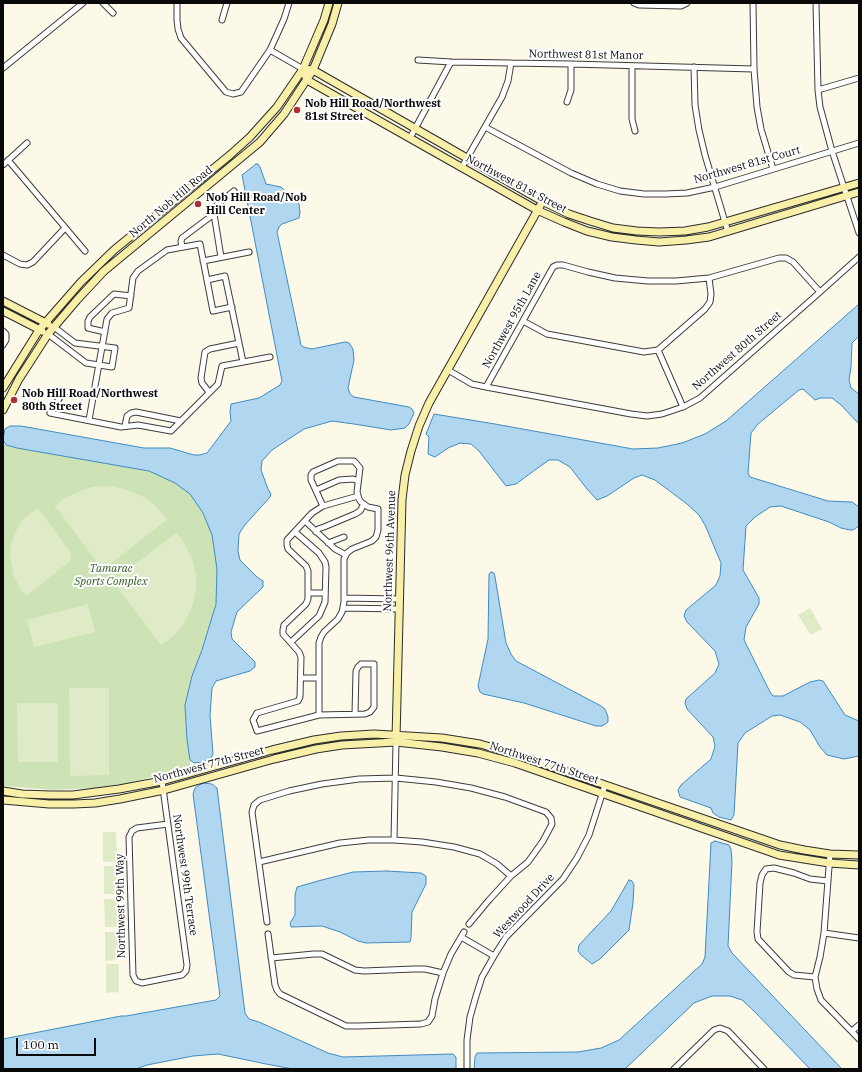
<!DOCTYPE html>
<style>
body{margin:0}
#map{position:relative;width:862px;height:1072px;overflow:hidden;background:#fdf9e8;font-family:"IBM Plex Serif",serif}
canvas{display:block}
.frame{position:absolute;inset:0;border:4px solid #090909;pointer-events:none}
.scale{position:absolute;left:16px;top:1038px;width:80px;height:18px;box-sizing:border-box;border:2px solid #090909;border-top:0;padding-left:5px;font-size:12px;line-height:14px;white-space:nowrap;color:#090909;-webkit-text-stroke:3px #fff;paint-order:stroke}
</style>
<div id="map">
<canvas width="862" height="1072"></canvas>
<div class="frame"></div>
<div class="scale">100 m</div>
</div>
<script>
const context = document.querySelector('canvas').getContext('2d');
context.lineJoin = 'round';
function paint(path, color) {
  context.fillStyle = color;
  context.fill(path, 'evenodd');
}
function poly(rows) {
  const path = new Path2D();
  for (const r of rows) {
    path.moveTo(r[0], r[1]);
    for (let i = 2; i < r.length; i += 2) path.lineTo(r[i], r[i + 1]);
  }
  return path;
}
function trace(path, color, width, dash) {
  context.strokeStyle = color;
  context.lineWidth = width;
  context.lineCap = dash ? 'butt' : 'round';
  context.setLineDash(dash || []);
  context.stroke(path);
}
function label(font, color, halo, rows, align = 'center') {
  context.font = font + ' "IBM Plex Serif",serif';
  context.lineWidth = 4;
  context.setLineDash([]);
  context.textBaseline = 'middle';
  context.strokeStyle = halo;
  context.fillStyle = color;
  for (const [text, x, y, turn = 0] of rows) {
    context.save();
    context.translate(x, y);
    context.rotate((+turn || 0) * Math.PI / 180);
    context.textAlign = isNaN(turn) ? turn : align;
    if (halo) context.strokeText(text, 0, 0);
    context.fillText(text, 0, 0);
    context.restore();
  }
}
paint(poly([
 [3,445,114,463,151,470,178,482,196,497,214,531,220,577,190,760,190,767,133,782,96,788,54,790,3,786]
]), '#cde3b5');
paint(poly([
 [111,486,124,489,142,496,156,506,167,520,106,567,100,566,55,506,62,500,77,492,92,487],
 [38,508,71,553,70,561,26,596,20,588,14,577,10,558,11,545,16,531,24,518],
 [176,533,182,539,192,559,196,575,196,591,192,607,186,620,175,635,161,645,115,584,116,579],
 [88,604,95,632,34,647,27,620],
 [810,608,822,629,811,635,798,615],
 [69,688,109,688,109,775,70,776],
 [17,703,58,703,58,762,18,762],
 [103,832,116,832,117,861,103,862],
 [104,866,117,866,117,894,104,894],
 [104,899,118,899,118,927,105,927],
 [105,932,118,932,118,960,105,961],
 [106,964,119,964,119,992,106,993]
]), '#deebc6');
const water = poly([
 [256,164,258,164,260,167,266,184,281,187,299,204,300,212,299,218,282,224,279,227,277,232,301,345,303,347,312,349,345,342,349,343,353,349,354,360,348,388,350,394,354,397,409,407,412,409,414,413,409,424,405,428,391,430,354,424,332,421,304,429,272,450,262,461,261,470,268,489,271,494,270,497,244,526,239,534,238,551,240,560,257,577,263,581,263,587,237,612,231,632,232,639,255,662,255,667,250,671,216,681,212,688,210,715,213,754,211,758,203,762,194,763,190,760,187,740,185,705,192,676,202,650,216,604,217,569,212,535,203,513,190,494,175,483,149,471,17,448,6,445,3,440,3,438,5,429,10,426,21,426,144,448,170,448,194,455,200,455,207,453,231,421,230,412,231,404,259,398,280,385,282,381,242,175,256,164],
 [859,304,859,336,852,343,851,367,849,380,851,388,859,394,859,424,841,405,832,398,820,398,815,400,803,389,799,390,758,424,751,433,748,473,750,477,828,501,852,502,859,507,859,526,853,530,850,530,841,528,829,522,781,506,770,507,755,517,746,526,743,570,759,598,759,604,746,627,744,640,770,692,773,696,783,696,810,682,819,680,823,681,845,715,859,721,859,756,844,759,827,755,820,747,810,730,800,722,780,715,772,716,745,733,738,743,734,815,731,820,719,817,713,813,711,808,680,797,678,790,681,785,711,759,715,746,713,737,687,709,685,703,686,699,715,673,719,664,715,651,687,622,684,616,686,610,716,585,720,576,721,563,705,525,699,515,687,504,655,480,642,475,634,478,607,496,597,500,587,489,570,467,558,460,549,460,535,470,516,484,506,486,479,451,471,444,460,443,448,448,435,457,428,454,429,437,426,434,434,414,495,424,633,449,658,448,682,443,705,434,726,421,859,304],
 [491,572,494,573,495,577,506,643,511,654,516,661,601,706,605,709,608,717,608,722,602,726,596,726,524,703,483,694,480,692,478,686,488,639,489,574,491,572],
 [203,783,212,784,217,788,245,1013,249,1019,259,1022,328,1053,343,1057,453,1054,456,1057,456,1069,293,1069,266,1064,218,1054,193,1056,147,1065,136,1069,3,1069,3,1039,121,1016,126,1016,216,1000,220,996,193,794,195,788,203,783],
 [715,841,729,845,731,849,732,861,728,946,732,953,842,1069,810,1069,754,1011,742,1000,730,996,712,996,694,1003,625,1069,474,1069,475,1057,477,1053,578,1052,601,1048,619,1040,702,964,705,957,711,843,715,841],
 [387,871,421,873,426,876,426,884,412,912,411,938,410,942,366,943,358,941,340,932,322,926,291,927,290,923,295,915,295,895,297,887,318,881,353,872,387,871],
 [629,880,632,881,634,885,633,903,629,930,600,959,592,964,581,955,578,951,579,945,611,911,629,880]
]);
paint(water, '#b1d7f0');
trace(water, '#3f8bc0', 1);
const street = poly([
 [103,3,113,13],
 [177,3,177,20,178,29,181,38,226,92,233,94,241,92,270,50,284,19,289,3],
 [634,3,639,5,681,6,687,3],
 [753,3,754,69,757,107,761,129,773,169],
 [816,3,818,90,820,107,832,151,859,233],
 [222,20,227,3],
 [270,50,303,69],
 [418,60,451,62,571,64,754,69],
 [632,66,632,119,635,131],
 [694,67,695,105,699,130,705,155,728,232],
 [3,68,83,3],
 [818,90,859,78],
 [567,102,571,90,571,64],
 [485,127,571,173,597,184,620,191,644,194,665,194,687,193,715,187,859,143],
 [410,138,451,62],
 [8,160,85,251],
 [3,165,27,143],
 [462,167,502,97,508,81,511,63],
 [182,247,181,241,182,238,214,214],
 [3,255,20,264,27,265,33,262,65,228],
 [221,257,214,214,214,209,217,205,234,191],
 [203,261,249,252],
 [207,280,225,276,243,362],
 [523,321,547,334,644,352,658,350,705,309,710,302,711,294,709,278],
 [3,331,6,334,6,340,3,345],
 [105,332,88,328,88,321,90,317,114,294,131,296],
 [48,334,86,363,112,367,115,348,75,343,54,327],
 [658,350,683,407],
 [448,370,472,384,486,387,631,414,647,416,662,414,683,407,700,398,820,292,859,257],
 [486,387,553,267,557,265,563,265,588,272,615,278,648,281,676,281,709,278,779,258,786,258,793,262,820,292],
 [209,392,202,383,201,378,205,352,210,349,239,343],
 [93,396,64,391,50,413,121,427,138,425,171,431,218,384,222,366,270,357],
 [89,420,107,319,112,313,129,308,133,278,138,271,167,250,200,244,213,311,232,307],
 [125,426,127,416,131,413,136,412,181,421],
 [316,490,339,480,353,479,358,481],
 [305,521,335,549,346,555],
 [316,532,318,529,324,527,355,514,360,511,364,504],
 [328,543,344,537],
 [308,593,325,593],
 [344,598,399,599],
 [343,608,399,609],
 [291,642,319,616,325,602,326,567,325,562,319,553,295,532],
 [301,678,319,678],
 [355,714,356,671,358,667,361,664,374,664,374,707,370,712,365,714,319,715,257,731,253,720,257,713,298,701,300,697,301,657,299,652,283,634,283,630,284,625,306,604,308,599,308,571,306,566,288,549,287,545,287,540,312,513,323,506,358,496],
 [319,715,319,643,321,637,324,632,338,619,342,612,344,602,344,559,347,553,352,549,372,541,376,537,378,530,378,509,368,507,361,502,359,499,357,492,360,468,354,461,338,461,313,472,311,475,311,480,323,506],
 [162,781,187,965,186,971,182,975,142,983,136,981,133,975,129,837,132,831,137,828,168,824],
 [394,840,396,742],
 [830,854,824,933,820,957,815,977,817,989,821,1000,859,1039],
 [259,862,340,843,369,840,394,840,422,842,454,847,480,854,497,864,511,876],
 [267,922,252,812,254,805,260,800,289,791,322,784,359,779,396,778,436,782,471,788,505,797,546,812,551,818,552,824,543,841,528,862,511,876,489,900,469,924],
 [824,933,859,938],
 [268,934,275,985,277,990,280,994,346,1026,359,1026,421,1024,428,1022,432,1016,435,999,443,973,451,954,464,932],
 [461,937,494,956],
 [271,958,314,954,322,954,355,970,364,971,414,969,425,969,443,973],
 [815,977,794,975,789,972,758,939,757,932,760,883,762,875,766,869,774,868,794,873,810,879,828,881],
 [852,1031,859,1025],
 [467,1069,467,1040,470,1017,476,996,482,977,494,956,506,937,563,879,577,858,589,835,605,785],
 [674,1069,714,1030,720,1028,728,1031,764,1069]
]);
const secondary = poly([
 [303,69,307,80,537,210,564,222,587,231,612,237,636,240,659,242,686,240,709,237,859,192],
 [303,69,313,70,542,201,569,214,590,221,613,228,637,231,659,232,685,231,708,227,859,183],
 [3,301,48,324],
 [3,311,42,331],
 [3,388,39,330,81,282,114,250,230,155,250,137,277,107,303,69,324,20,329,3],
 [3,410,19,379,48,334,77,300,104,271,260,142,284,114,313,70,332,24,338,3],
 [396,738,402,500,405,475,411,451,419,426,429,403,540,206],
 [3,791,22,794,51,795,73,795,119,789,162,781,272,750,314,740,341,736,374,734,442,738,480,744,518,755,780,845,804,850,830,854,859,855],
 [3,800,49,804,74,804,95,803,120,799,164,790,274,759,316,749,342,745,396,742,442,747,478,753,515,763,779,855,829,863,859,865]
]);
trace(street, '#3c3c3c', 7);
trace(secondary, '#2b2b2b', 9);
trace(street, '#fff', 5);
trace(secondary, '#f8f0a8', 7);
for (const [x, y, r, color] of [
 [297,110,4,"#ac2f33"],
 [198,204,4,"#ac2f33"],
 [14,400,4,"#ac2f33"]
]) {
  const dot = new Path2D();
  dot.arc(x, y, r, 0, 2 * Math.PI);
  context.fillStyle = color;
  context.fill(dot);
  trace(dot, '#fff', 1.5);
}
label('11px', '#090909', '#fff', [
 ["Northwest 81st Manor",586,55,1],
 ["Northwest 81st Court",747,165,-16],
 ["Northwest 81st Street",516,184,28],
 ["North Nob Hill Road",171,202,-40],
 ["Northwest 95th Lane",512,320,-61],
 ["Northwest 80th Street",737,351,-41],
 ["Northwest 96th Avenue",390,551,-88],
 ["Northwest 77th Street",544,763,18],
 ["Northwest 77th Street",209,765,-15],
 ["Northwest 99th Terrace",185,875,82],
 ["Northwest 99th Way",121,906,-91],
 ["Westwood Drive",524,906,-47]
]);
label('bold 11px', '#090909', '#fff', [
 ["Nob Hill Road/Northwest",305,104],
 ["81st Street",305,117],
 ["Nob Hill Road/Nob",206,198],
 ["Hill Center",206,211],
 ["Nob Hill Road/Northwest",22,394],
 ["80th Street",22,407]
], 'left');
label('italic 11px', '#2c5a21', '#fff', [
 ["Tamarac",111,569],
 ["Sports Complex",111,582]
]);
</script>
